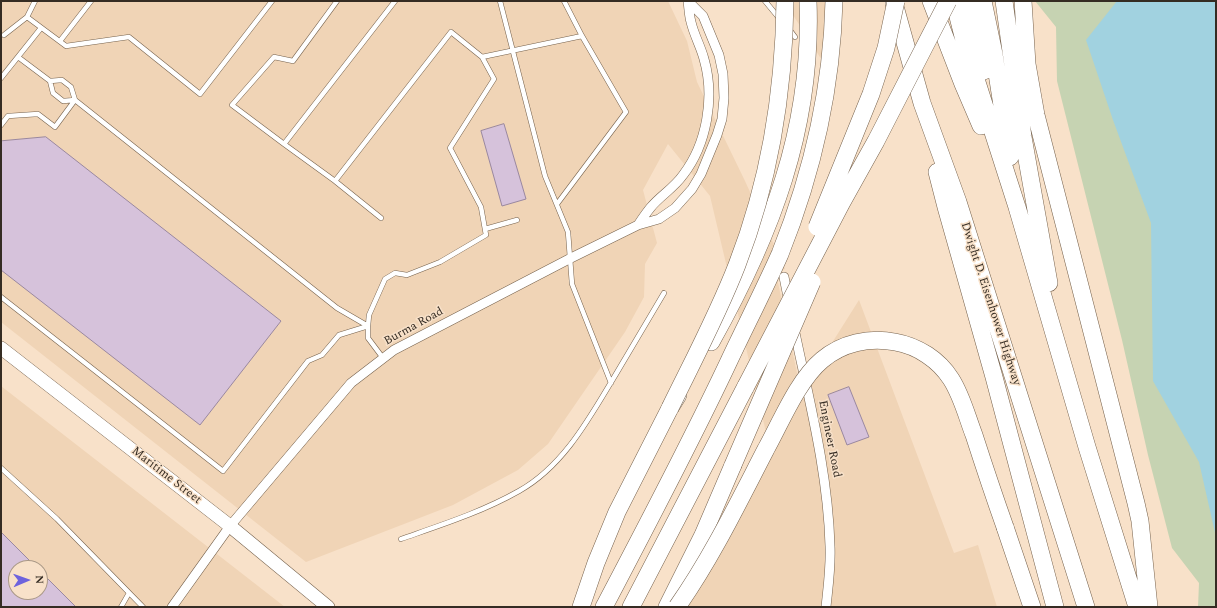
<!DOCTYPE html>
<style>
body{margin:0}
#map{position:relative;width:1217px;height:608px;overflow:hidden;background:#f8e1c9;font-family:Spectral,serif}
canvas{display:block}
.frame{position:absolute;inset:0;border:2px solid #352c23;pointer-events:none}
.north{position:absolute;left:8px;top:560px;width:40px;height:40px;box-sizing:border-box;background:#f8e1c9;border:1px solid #aa9987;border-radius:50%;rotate:88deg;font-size:11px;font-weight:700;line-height:16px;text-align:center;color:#352c23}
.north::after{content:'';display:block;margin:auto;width:14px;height:18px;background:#6e63dd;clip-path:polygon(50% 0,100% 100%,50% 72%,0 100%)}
</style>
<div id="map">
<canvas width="1217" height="608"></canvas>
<div class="frame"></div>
<div class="north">N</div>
</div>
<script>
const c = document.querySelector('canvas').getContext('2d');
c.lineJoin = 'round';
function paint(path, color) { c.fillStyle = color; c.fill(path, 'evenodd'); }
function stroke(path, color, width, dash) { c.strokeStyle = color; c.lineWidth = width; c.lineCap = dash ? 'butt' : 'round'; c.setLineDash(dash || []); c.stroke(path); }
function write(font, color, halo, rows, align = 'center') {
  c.font = font + ' Spectral,serif'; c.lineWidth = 3; c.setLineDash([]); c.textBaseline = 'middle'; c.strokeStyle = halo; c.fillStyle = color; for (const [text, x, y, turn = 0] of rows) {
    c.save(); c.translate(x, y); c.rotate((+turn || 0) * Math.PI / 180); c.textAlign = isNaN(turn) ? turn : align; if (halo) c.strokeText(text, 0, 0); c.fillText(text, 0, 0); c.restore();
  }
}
paint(new Path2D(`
 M1,1H668L687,41L697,82L745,181L785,269L776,273L801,392L859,300L954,553L978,545L997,607H669L769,445L710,196L668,144L643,190L657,243L645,264L644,297L625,332L548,444L518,470L453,505L306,562L1,322Z
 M776,1H830L825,65L793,15Z
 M1,386L285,607H1ZM16,568H40V592H16Z`), '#f0d4b6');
paint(new Path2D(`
 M1035,1H1216V607H1198L1199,583L1172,548L1148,455L1122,340L1057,81L1056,27Z`), '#c6d3b2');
paint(new Path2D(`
 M1117,1H1216V537L1199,462L1153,381L1151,223L1113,120L1086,40Z`), '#a1d2e0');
const building = new Path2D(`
 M504,124L526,199L502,206L481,131Z
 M46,137L281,321L200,425L1,270V142L2,141Z
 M849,387L869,437L847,445L828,395Z
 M1,532L37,568H16V592H40V571L76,607H1Z`);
paint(building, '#d6c2db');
stroke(building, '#9a88a0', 1);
const service = new Path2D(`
 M35,1L27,17L66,46L129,37L200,94L272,1
 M500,1L545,176L568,232L572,284L611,383
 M765,1L779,18
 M789,29L795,37
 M4,35L27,17
 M60,41L91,1
 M18,57L50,81
 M482,57L582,36
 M1,78L41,28
 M62,80L71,87L75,100L63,101L53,93L50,81Z
 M1,125L8,116L38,114L55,127L75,100L337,308L368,326V338L383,358
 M284,144L232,105L274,57L293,61L337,1
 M335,181L381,218
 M557,204L626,112L582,36L564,1
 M485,229L517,220
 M1,297L223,471L308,361L322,355L339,335L368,326L369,315L385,279L395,273L407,275L440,262L486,235L481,207L450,148L494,79L482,57L451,32L335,181L284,144L395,1
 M1,468L57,519L143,607
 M401,539C441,525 482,512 519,491C564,466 590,417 616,374C632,347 648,320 664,293
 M121,607L129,593`);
const minor = new Path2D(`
 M638,225C642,219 646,213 651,207C660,196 674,188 683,175C707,144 715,97 704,59C701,47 694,35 691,22C689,15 689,8 688,1
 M784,277L789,302
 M794,328C809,400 828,472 830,546C831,567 828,587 826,607
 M172,607L230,526L351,383L394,350L571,258L638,225L659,219L675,208L692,189L701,174L717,135L722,119L724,98L723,74L719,55L703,16L688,1`);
const secondary = new Path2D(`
 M1,348L230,526L328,607`);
const motorway = new Path2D(`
 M931,1L963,84L981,126
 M954,1L966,48L1017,207L1087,447L1137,607
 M968,1L984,71
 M983,1L994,54L1010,157
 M1004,1L1023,137L1049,283
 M1023,1L1027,64L1036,115L1136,503L1140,521L1149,607
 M894,3L922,103L958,202L1086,607
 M937,172L946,207L994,377L1055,607
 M711,342C771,235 813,127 808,1
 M1005,527L1032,607
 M581,607L596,563L617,512L670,408L678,395
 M604,607C647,525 690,444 729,361C746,325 764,290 780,254C812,174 832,87 834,1
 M631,607L746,386
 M667,607L703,535L733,465`);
stroke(service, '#76624d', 5.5);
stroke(minor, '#76624d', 10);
stroke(secondary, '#76624d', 14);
stroke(motorway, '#76624d', 18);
stroke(service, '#fff', 4.5);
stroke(minor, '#fff', 9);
stroke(secondary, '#fff', 13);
stroke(motorway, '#fff', 17);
const motorwayBridge = new Path2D(`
 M817,227L871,94L886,48L896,1
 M746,386L842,202L876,141L948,1
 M670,408C693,361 718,314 737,265C770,180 784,92 785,1
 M733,465L812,282
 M677,607C712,557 738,503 766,449C781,422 798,380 822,360C842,343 869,337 895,342C918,346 939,360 951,379C962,396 967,417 974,435C984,466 994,496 1005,527`);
stroke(motorwayBridge, '#76624d', 18, []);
stroke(motorwayBridge, '#fff', 17);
write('12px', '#352c23', '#f8e1c9', [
 ["Dwight D. Eisenhower Highway",990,304,72],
 ["Burma Road",414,327,-29],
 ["Engineer Road",829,439,79],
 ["Maritime Street",166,476,38]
]);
</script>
